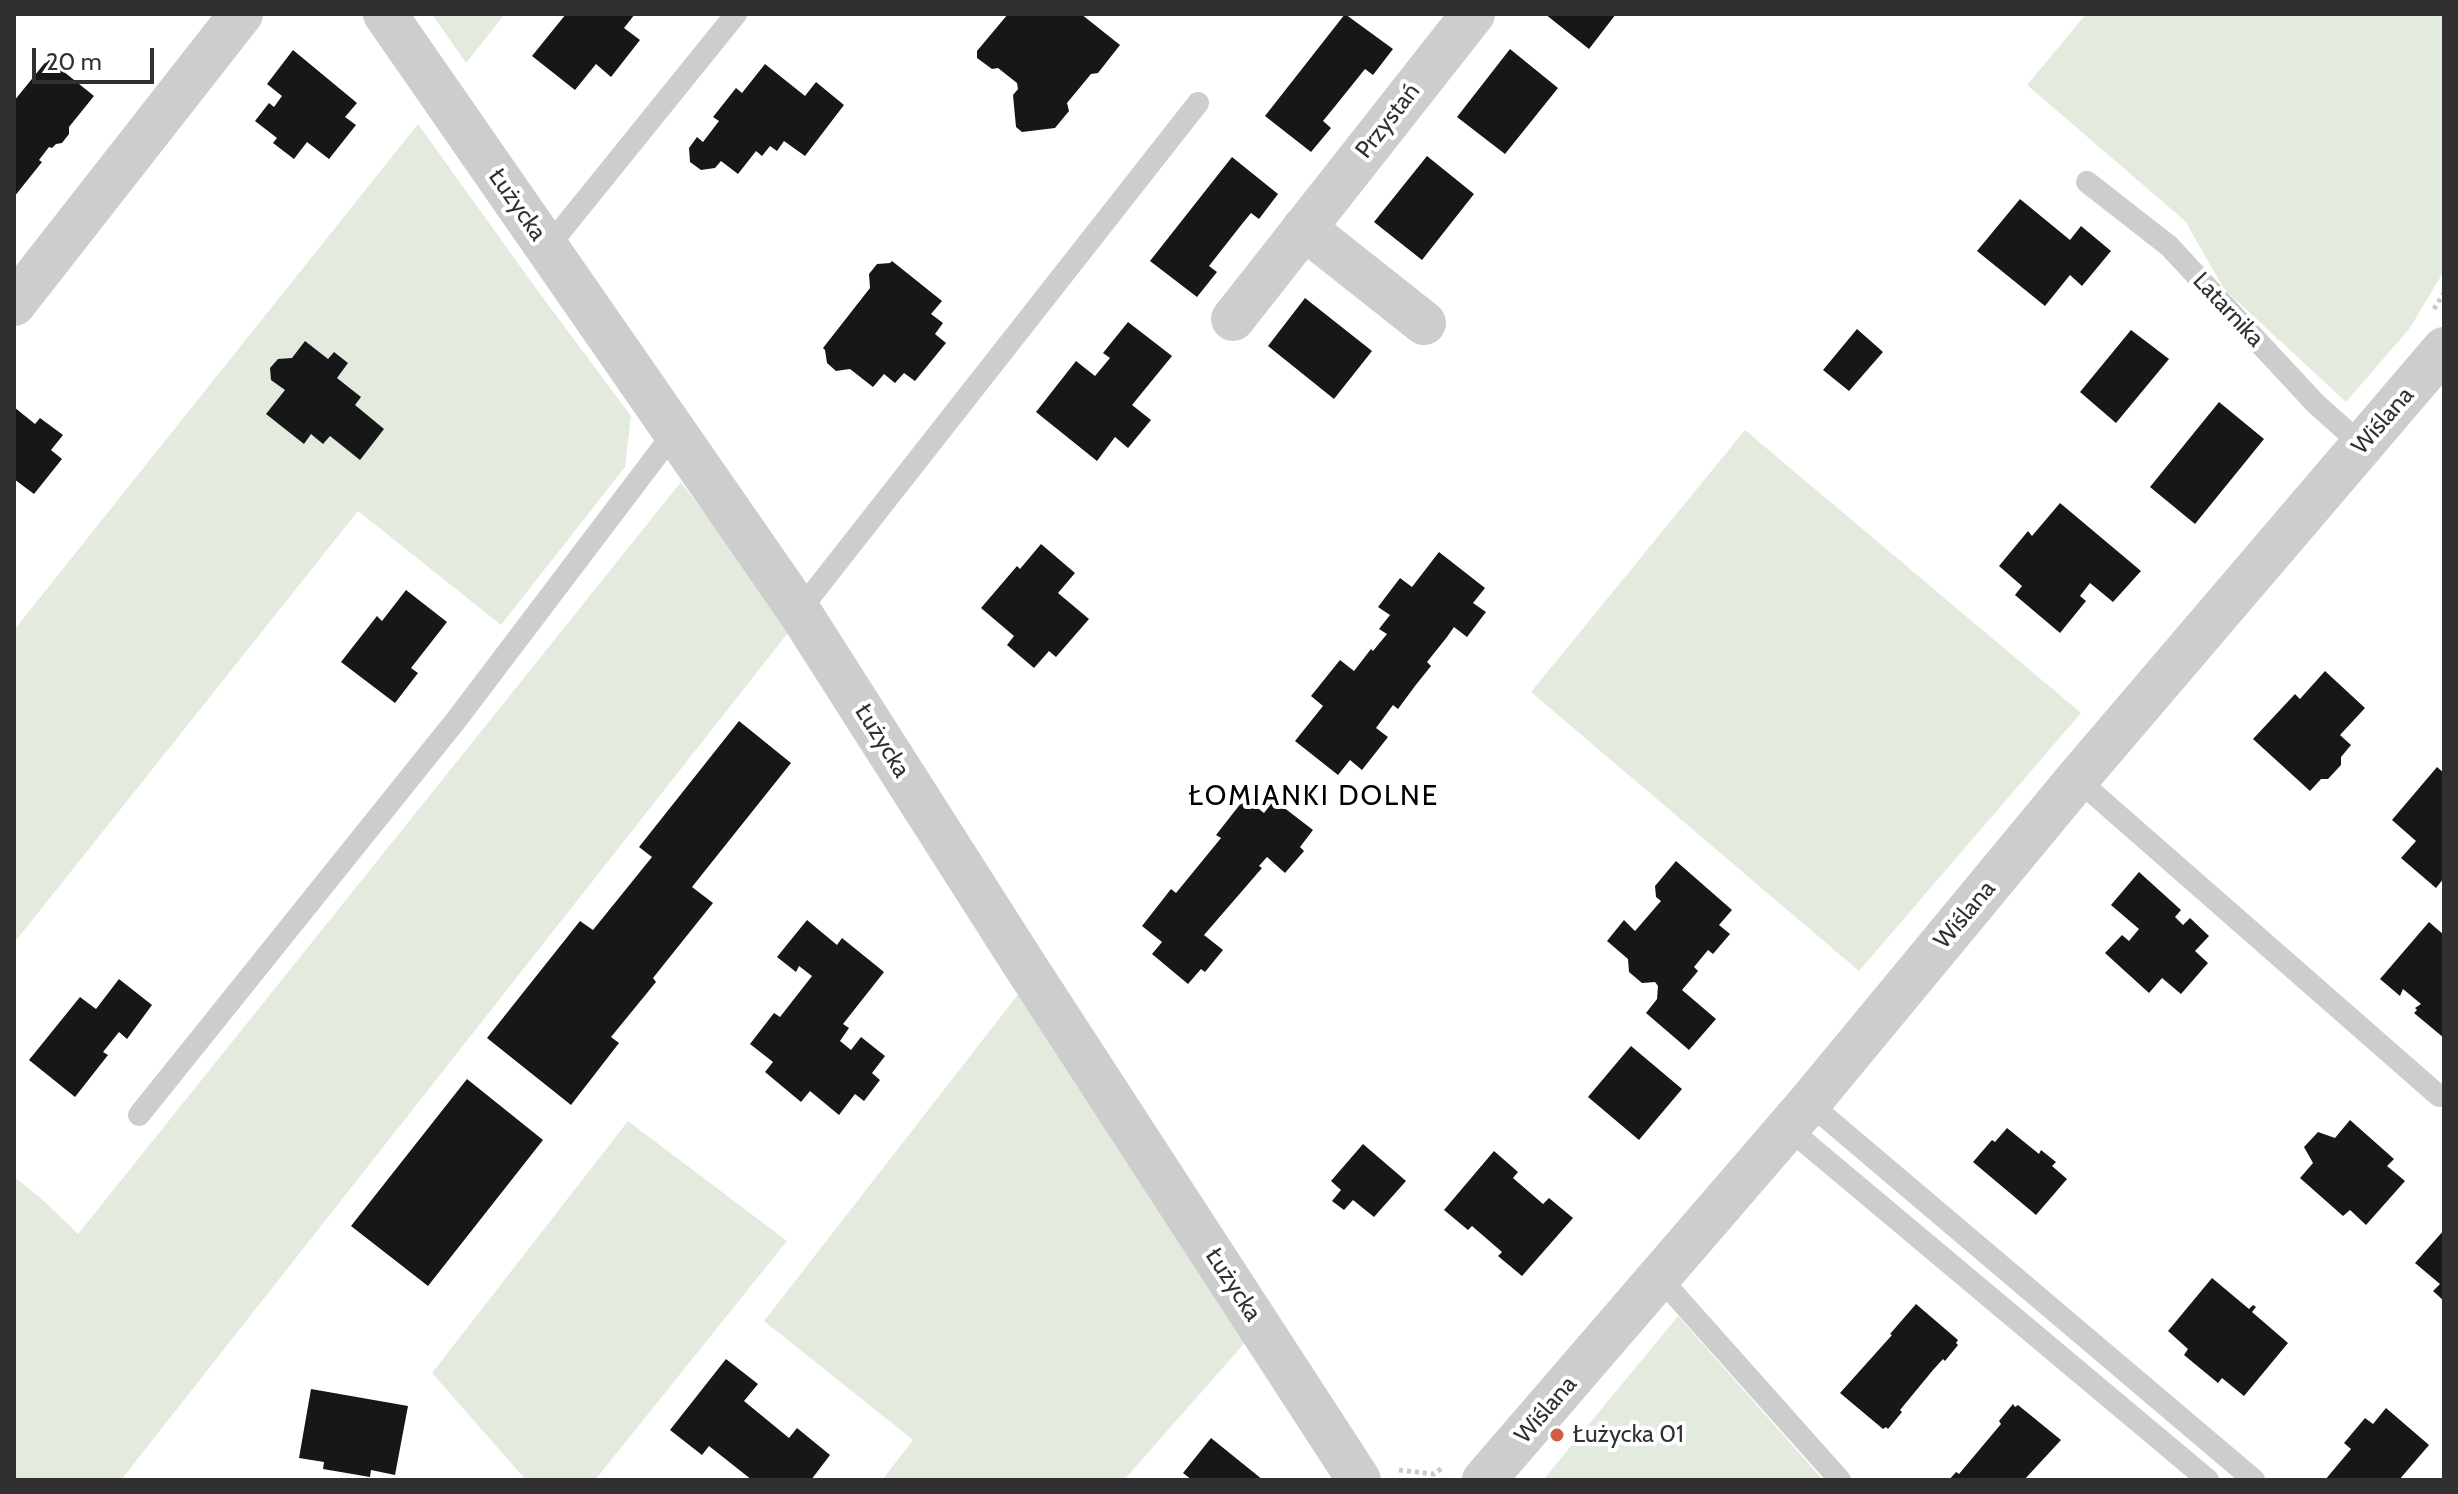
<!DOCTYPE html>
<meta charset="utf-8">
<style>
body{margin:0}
#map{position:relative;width:2458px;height:1494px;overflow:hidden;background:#fff;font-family:Cabin,sans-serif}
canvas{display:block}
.frame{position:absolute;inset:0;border:16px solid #303030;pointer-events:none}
.scale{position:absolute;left:32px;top:48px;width:122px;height:36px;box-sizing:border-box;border:4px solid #303030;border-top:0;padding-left:10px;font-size:24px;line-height:28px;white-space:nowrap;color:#303030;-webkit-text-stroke:6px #fff;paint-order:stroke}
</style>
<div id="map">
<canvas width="2458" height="1494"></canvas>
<div class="frame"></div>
<div class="scale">20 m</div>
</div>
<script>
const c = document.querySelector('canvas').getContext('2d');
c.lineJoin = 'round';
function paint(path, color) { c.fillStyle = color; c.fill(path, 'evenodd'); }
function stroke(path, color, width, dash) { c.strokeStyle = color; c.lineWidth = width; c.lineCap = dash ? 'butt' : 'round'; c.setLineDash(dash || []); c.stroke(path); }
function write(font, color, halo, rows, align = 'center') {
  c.font = font + ' Cabin,sans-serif'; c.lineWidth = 8; c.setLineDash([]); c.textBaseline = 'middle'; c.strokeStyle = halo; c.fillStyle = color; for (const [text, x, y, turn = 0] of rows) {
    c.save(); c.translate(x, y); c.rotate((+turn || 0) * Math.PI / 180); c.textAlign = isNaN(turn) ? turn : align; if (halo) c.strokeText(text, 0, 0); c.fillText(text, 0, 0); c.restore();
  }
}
paint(new Path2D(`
 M432,14H505L466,63Z
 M2086,14H2444V271L2410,328L2346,402L2224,289L2185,221L2027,85Z
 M418,124L535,287L631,416L625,467L501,625L358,511L14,943V630Z
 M1745,430L2081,713L1859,971L1531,692Z
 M681,482L791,629L121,1480H14V1177L42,1199L78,1234Z
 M1023,988L1249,1338L1124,1480H882L913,1440L764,1321Z
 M628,1121L787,1241L595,1480H526L432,1373Z
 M1678,1316L1823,1480H1543Z`), '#e3ebdf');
paint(new Path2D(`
 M566,14H635L624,28L640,40L611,77L596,64L575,90L532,56Z
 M1008,14H1081L1120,45L1098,73L1091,74L1067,103L1069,111L1055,128L1022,132L1016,127L1013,95L1018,89L1017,83L998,68L992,69L977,58V51Z
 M1345,14L1393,49L1373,75L1365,69L1332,110L1323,121L1331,128L1311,152L1265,116Z
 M1545,14H1616L1589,49Z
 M1510,49L1558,88L1505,154L1457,117Z
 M293,50L357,103L345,117L356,125L329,159L307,142L294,159L273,143L277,138L255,121L269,103L274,107L282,96L267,84Z
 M48,59L94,96L69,127V134L62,143L56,144L52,148L49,147L39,160L42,162L14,197V101Z
 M765,64L805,96L816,82L844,105L805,156L784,141L777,151L770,146L762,156L756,151L738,174L721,161L715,168L701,170L690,162L689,148L697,137L703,142L719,121L713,117L736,88L742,93Z
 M1427,156L1474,194L1422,260L1374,222Z
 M1232,157L1278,194L1259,219L1251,213L1242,224L1209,266L1217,272L1197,297L1150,261Z
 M2020,199L2070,240L2081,226L2111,251L2082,286L2070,275L2045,306L1977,251Z
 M892,261L942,301L931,314L943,323L935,334L946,343L915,381L904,373L895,383L884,374L873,387L850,369L836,371L827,363L825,350L823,348L870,288L869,274L877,264L890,263Z
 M1305,298L1372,351L1334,399L1268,346Z
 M1128,322L1172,356L1132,405L1151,420L1128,448L1115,437L1097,461L1036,412L1076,361L1095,376L1110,358L1103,353Z
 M1857,329L1883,352L1849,391L1823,370Z
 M2131,330L2169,359L2116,423L2080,392Z
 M305,341L328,359L334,352L348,363L337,378L361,397L355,405L384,429L360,460L330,436L323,444L311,434L304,444L266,414L285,390L271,380L270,368L278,359L292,358Z
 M2219,402L2264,439L2195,524L2150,487Z
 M14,407L35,424L40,418L63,435L51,450L62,459L34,494L14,479Z
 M2060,503L2141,571L2113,602L2090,583L2080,596L2086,601L2060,633L2015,595L2022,586L1999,566L2028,531L2032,536Z
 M1041,544L1075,573L1058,593L1089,619L1056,657L1049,651L1034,668L1007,645L1014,636L981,608L1017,566L1020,569Z
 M1439,552L1485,588L1473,603L1486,612L1467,637L1454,627L1447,637L1427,662L1431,666L1415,686L1398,709L1393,705L1376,728L1388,737L1362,770L1350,760L1338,775L1295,741L1323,706L1311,696L1340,660L1354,671L1371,649L1373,651L1387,634L1379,629L1390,615L1378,607L1400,578L1412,587Z
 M406,590L447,622L411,668L418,673L395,703L341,662L377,616L382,621Z
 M2325,671L2365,708L2340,735L2351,745L2341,757V765L2328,779H2321L2310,791L2253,739L2295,694L2300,699Z
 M739,721L791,763L692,887L713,903L653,978L656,982L611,1037L619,1043L571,1105L487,1038L580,921L593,930L652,857L639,847Z
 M2437,767L2444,773V878L2436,888L2401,858L2416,841L2392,820Z
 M1245,798L1264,813L1274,800L1313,830L1300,847L1304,851L1285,873L1267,857L1259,866L1262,868L1204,935L1223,950L1205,972L1201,969L1188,984L1152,954L1162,942L1142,926L1171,889L1176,893L1221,838L1216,835Z
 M1676,861L1732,910L1719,925L1730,934L1713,954L1708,950L1694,967L1698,971L1682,990L1716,1019L1689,1050L1646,1013L1657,999L1658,986L1655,982L1642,983L1629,972L1628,959L1607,941L1624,920L1635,931L1661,901L1656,897L1655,886Z
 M2139,872L2181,910L2175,917L2183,925L2190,918L2209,936L2195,951L2208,963L2181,994L2162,978L2149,993L2105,953L2122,935L2129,941L2139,929L2111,905Z
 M807,920L837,945L842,938L884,972L843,1024L849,1028L840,1041L851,1050L861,1037L885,1056L872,1073L880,1080L864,1101L855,1094L839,1115L810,1091L801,1102L765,1072L773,1062L750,1044L774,1013L780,1017L812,976L799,966L796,972L777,957Z
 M2429,922L2444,935V1038L2414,1013L2417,1010L2415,1008L2421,1004L2403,989L2400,996L2380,979Z
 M119,979L152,1005L127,1039L119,1032L103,1052L108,1055L75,1097L29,1060L80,997L96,1009Z
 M1631,1046L1682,1089L1639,1140L1588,1097Z
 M467,1079L543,1140L428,1286L351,1226Z
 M2350,1120L2394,1159L2387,1166L2405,1181L2366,1225L2350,1210L2343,1216L2300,1178L2313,1163L2304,1147L2318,1132L2335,1138Z
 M2007,1128L2039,1154L2041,1150L2056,1162L2052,1166L2067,1179L2036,1215L1973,1162L1992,1140L1995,1142Z
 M1363,1144L1406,1181L1374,1217L1353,1200L1344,1210L1332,1201L1341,1190L1331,1181Z
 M1494,1151L1518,1172L1513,1178L1543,1204L1549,1198L1573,1218L1522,1276L1498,1256L1502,1252L1472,1226L1468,1230L1444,1210Z
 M2444,1230V1301L2433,1291L2440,1284L2415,1263Z
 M2212,1278L2249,1309L2253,1305L2256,1307L2252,1312L2288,1343L2244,1396L2222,1378L2218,1383L2184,1355L2188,1349L2168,1331Z
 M1916,1304L1958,1340L1956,1343L1958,1345L1945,1361L1943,1359L1933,1370L1900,1410L1902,1412L1888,1429L1886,1427L1883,1429L1840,1393L1892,1335L1890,1334Z
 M726,1359L758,1384L744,1401L789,1438L797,1428L830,1455L811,1480H752L709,1446L702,1455L670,1430Z
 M311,1389L408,1406L395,1475L371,1470L370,1477L323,1469L324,1462L299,1458Z
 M2013,1404L2015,1407L2018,1405L2061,1440L2024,1480H1949L1956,1472L1959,1474L2001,1424L1999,1421Z
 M2386,1408L2429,1445L2399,1480H2325L2351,1449L2344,1443L2365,1418L2373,1424Z
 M1211,1438L1263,1480H1192L1183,1473Z`), '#171717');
stroke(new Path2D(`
 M2434,309L2444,293
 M1399,1470L1434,1474L1442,1468`), '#cacaca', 5, [4, 4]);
stroke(new Path2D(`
 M2087,182L2169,246L2316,404L2362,445
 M547,248L736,14
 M799,611L1198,103
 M2077,779L2439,1096
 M1809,1103L2254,1480
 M139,1115L457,719L676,430
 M1788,1128L2208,1480
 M1660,1278L1840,1480`), '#cdcdcd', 22);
stroke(new Path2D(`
 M385,14L799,611L1022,961L1359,1480
 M1304,228L1424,323
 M14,304L241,14
 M1233,319L1473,14
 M1484,1480L1809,1103L2077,779L2444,349`), '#cdcdcd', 44);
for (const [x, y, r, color] of [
 [1557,1435,8,"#d05d48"]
]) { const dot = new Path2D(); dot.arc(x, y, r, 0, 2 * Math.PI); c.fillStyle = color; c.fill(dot); stroke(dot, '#fff', 3); }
write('24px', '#303030', '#fff', [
 ["Przystań",1388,121,-52],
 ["Łużycka",517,205,55],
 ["Latarnika",2228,310,47],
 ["Wiślana",2383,421,-49],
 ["Łużycka",882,741,58],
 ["Wiślana",1965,915,-50],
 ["Łużycka",1233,1285,57],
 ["Wiślana",1546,1410,-49]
]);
write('24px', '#303030', '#fff', [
 ["Łużycka 01",1573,1435]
], 'left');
c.letterSpacing = '2px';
write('28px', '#000', '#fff', [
 ["ŁOMIANKI DOLNE",1314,797]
]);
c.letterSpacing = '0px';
</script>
